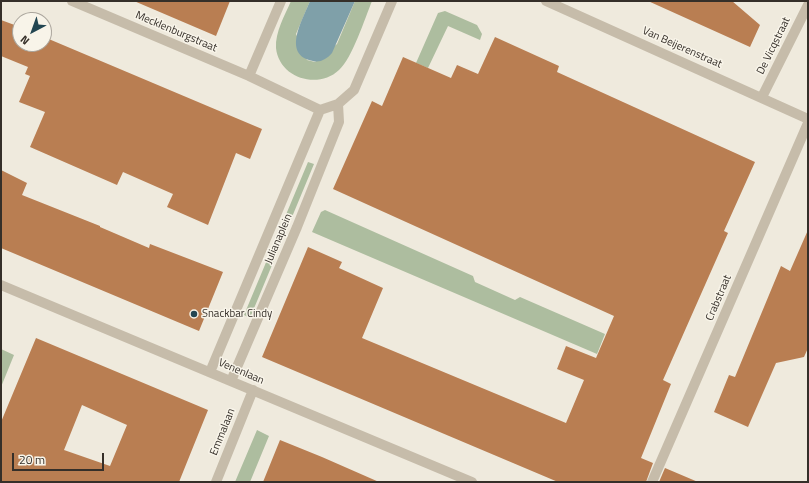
<!DOCTYPE html>
<style>
body{margin:0}
#map{position:relative;width:809px;height:483px;overflow:hidden;background:#efeadd;font-family:"Titillium Web",sans-serif}
canvas{display:block}
.frame{position:absolute;inset:0;border:2px solid #352f29;pointer-events:none}
.north{position:absolute;left:12px;top:12px;width:40px;height:40px;box-sizing:border-box;background:#f8f4e9;border:1px solid #aaa59c;border-radius:50%;rotate:221deg;font-size:11px;font-weight:700;line-height:16px;text-align:center;color:#352f29}
.north::after{content:'';display:block;margin:auto;width:14px;height:18px;background:#234652;clip-path:polygon(50% 0,100% 100%,50% 72%,0 100%)}
.scale{position:absolute;left:12px;top:453px;width:92px;height:18px;box-sizing:border-box;border:2px solid #352f29;border-top:0;padding-left:5px;font-size:12px;line-height:14px;white-space:nowrap;color:#352f29;-webkit-text-stroke:3px #f8f4e9;paint-order:stroke}
</style>
<div id="map">
<canvas width="809" height="483"></canvas>
<div class="frame"></div>
<div class="north">N</div>
<div class="scale">20 m</div>
</div>
<script>
const c = document.querySelector('canvas').getContext('2d');
c.lineJoin = 'round';
function paint(path, color) { c.fillStyle = color; c.fill(path, 'evenodd'); }
function stroke(path, color, width, dash) { c.strokeStyle = color; c.lineWidth = width; c.lineCap = dash ? 'butt' : 'round'; c.setLineDash(dash || []); c.stroke(path); }
function write(font, color, halo, rows, align = 'center') {
  c.font = font + ' "Titillium Web",sans-serif'; c.lineWidth = 3; c.setLineDash([]); c.textBaseline = 'middle'; c.strokeStyle = halo; c.fillStyle = color; for (const [text, x, y, turn = 0] of rows) {
    c.save(); c.translate(x, y); c.rotate((+turn || 0) * Math.PI / 180); c.textAlign = isNaN(turn) ? turn : align; if (halo) c.strokeText(text, 0, 0); c.fillText(text, 0, 0); c.restore();
  }
}
paint(new Path2D(`
 M291,1H310L296,34L307,60L315,62L337,44L355,1H372C365,18 352,59 339,70C318,90 279,78 276,48C275,32 285,15 291,1Z
 M445,11L477,25L482,34L480,40L448,26L428,68L416,63L438,13Z
 M308,162L314,164L250,318L244,315Z
 M325,210L473,276L475,282L515,300L520,297L605,334L597,354L312,232L321,212Z
 M1,349L14,355L1,387Z
 M257,430L269,436L250,482H235Z`), '#adbd9f');
paint(new Path2D(`
 M310,1H355L332,53C327,59 320,63 313,61C281,55 303,19 310,1Z`), '#7fa0a9');
paint(new Path2D(`
 M134,1H230L216,36Z
 M648,1H732L760,25L750,47Z
 M1,20L20,27V44H44V37L262,129L250,159L236,153L208,225L167,207L173,194L123,172L117,185L30,147L45,112L19,102L30,76L25,74L28,67L1,56Z
 M495,37L559,66L557,72L755,162L724,231L728,233L663,380L671,384L641,458L653,463L646,482H558L262,357L308,247L342,262L339,268L383,288L362,338L566,423L584,380L557,369L566,346L596,358L614,316L333,189L372,101L382,106L403,57L451,78L457,65L478,74Z
 M1,170L27,183L22,195L100,226V227L149,248L150,244L223,272L199,331L1,248Z
 M808,230V348L804,357L776,363L748,427L714,412L729,375L735,377L781,266L790,271Z
 M36,338L208,410L179,482H1V422ZM82,405L127,425L110,466L64,450Z
 M280,440L322,457L379,482H263Z
 M665,468L698,482H659Z`), '#b97e52');
stroke(new Path2D(`
 M72,1L249,76L320,110L338,104L354,90L392,1
 M546,1L808,119
 M249,76L281,1
 M762,97L808,5
 M1,285L472,482
 M210,372L320,110
 M231,381L297,227L339,122L338,104
 M216,482L253,390
 M652,482L808,123`), '#c6bcaa', 10);
for (const [x, y, r, color] of [
 [194,314,4,"#234652"]
]) { const dot = new Path2D(); dot.arc(x, y, r, 0, 2 * Math.PI); c.fillStyle = color; c.fill(dot); stroke(dot, '#f8f4e9', 1.5); }
write('11px', '#352f29', '#f8f4e9', [
 ["Mecklenburgstraat",176,32,23],
 ["De Vicqstraat",774,46,-64],
 ["Van Beijerenstraat",682,48,24],
 ["Julianaplein",279,239,-67],
 ["Crabstraat",719,298,-67],
 ["Venenlaan",241,372,23],
 ["Emmalaan",223,432,-68]
]);
write('11px', '#352f29', '#f8f4e9', [
 ["Snackbar Cindy",202,314]
], 'left');
</script>
